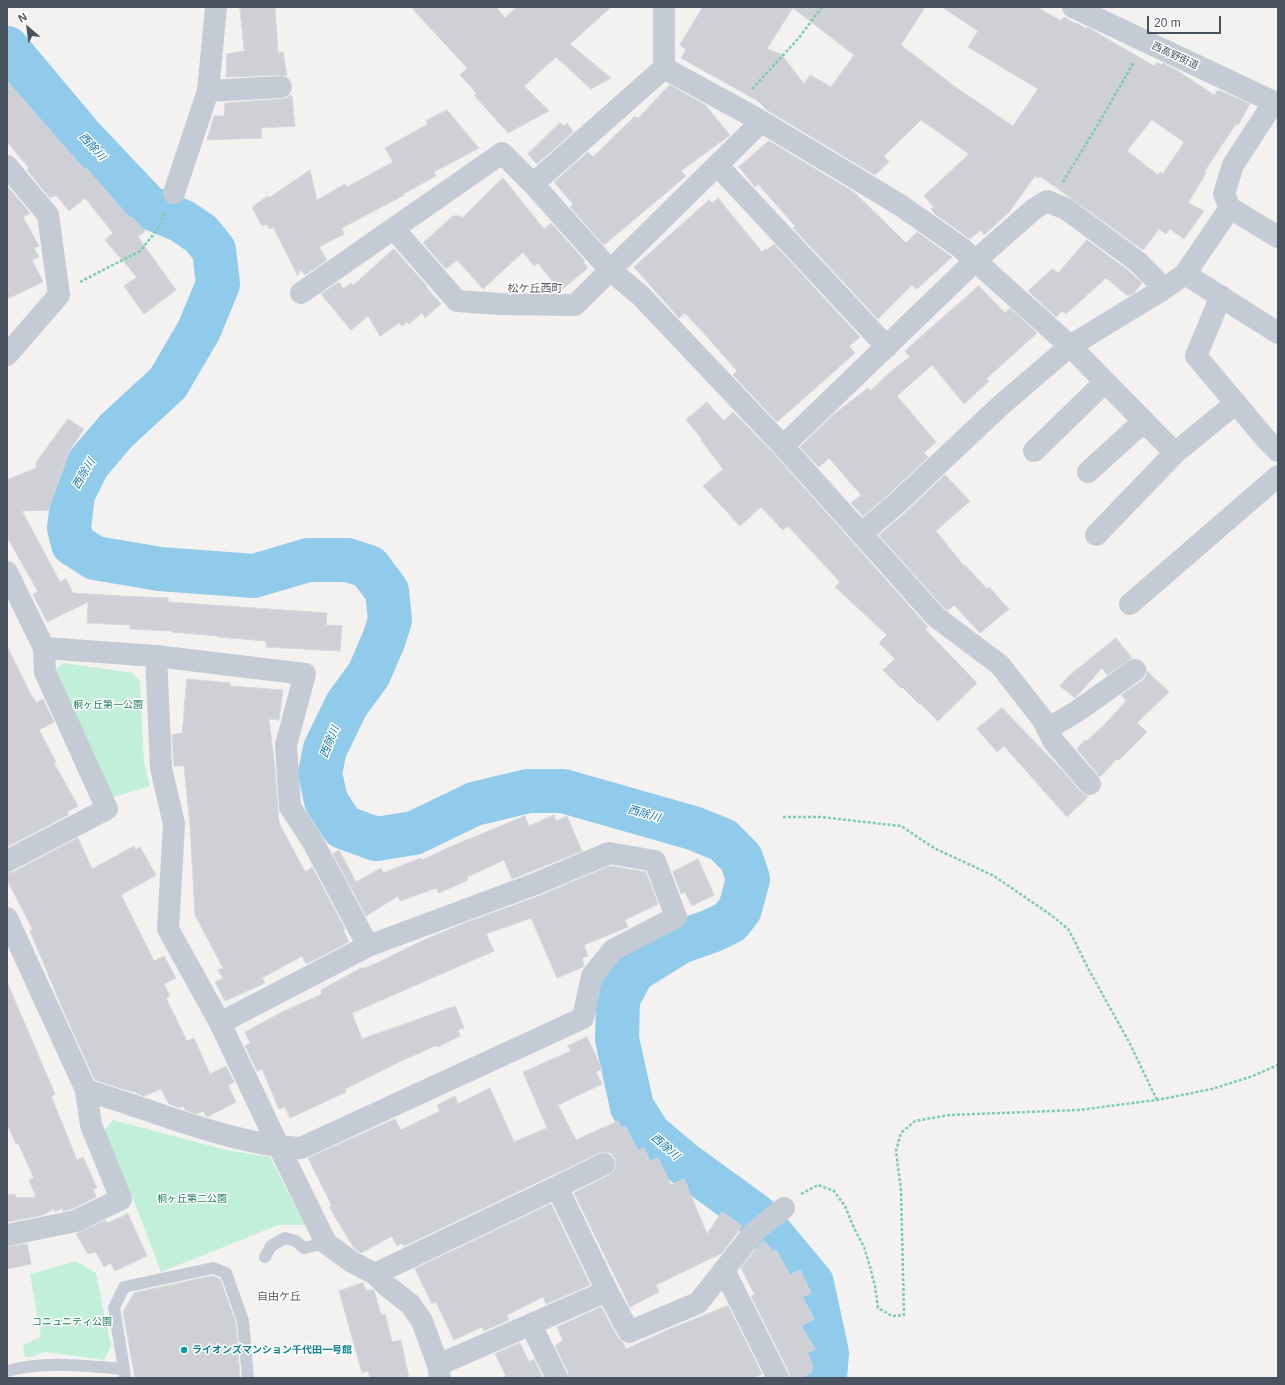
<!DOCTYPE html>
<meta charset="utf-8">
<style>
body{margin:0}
#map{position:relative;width:1285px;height:1385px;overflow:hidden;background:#f3f2f1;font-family:Helvetica,sans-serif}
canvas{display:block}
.frame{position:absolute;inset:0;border:8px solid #49525f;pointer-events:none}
.north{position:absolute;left:8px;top:8px;width:40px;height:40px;-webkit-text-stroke:3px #fff;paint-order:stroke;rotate:332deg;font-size:11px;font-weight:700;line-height:16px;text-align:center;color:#49525f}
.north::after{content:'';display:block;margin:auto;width:14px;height:18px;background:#49525f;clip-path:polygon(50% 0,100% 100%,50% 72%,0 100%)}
.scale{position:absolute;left:1147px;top:16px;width:74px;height:18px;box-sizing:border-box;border:2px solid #49525f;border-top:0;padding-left:5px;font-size:12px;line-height:14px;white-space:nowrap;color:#49525f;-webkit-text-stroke:3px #fff;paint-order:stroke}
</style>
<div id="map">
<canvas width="1285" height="1385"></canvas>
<div class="frame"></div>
<div class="north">N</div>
<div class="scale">20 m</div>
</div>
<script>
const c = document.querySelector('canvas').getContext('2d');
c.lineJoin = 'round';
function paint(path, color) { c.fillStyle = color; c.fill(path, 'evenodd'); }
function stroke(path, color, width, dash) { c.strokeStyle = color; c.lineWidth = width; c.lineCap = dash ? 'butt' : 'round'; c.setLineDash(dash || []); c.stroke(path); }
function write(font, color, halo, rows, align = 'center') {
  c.font = font + ' Helvetica,"Noto Sans JP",sans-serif'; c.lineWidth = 3; c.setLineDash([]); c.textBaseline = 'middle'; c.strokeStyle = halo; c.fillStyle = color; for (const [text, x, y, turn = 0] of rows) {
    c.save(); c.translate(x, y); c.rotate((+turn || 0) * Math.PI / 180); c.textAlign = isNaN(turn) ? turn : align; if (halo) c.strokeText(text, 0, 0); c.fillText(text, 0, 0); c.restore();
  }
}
paint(new Path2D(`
 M64,663L133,673L140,682L144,763L150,786L111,798L56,669Z
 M113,1120L226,1150L270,1157L305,1225H278L161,1272L136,1206L103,1132Z
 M76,1261L96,1273L111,1346L104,1360L45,1352L31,1357H25L23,1345L41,1337L30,1274Z`), '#c2efda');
stroke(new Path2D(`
 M7,48L80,135L148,207L182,221L201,234L214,250L218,284L199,330L168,383L116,431L88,464L73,494L69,528L73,544L95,558L160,569L254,576L308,560H348L369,567L387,591L390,620L384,639L369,674L347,704L325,749L320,773L326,801L343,827L376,839L414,833L474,804L528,791H563L693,828L723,840L741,858L748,879L740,909L730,922L711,931L680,942L633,971L618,999L617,1039L632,1107L649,1134L682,1162L755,1215L812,1283L827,1353L825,1378`), '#90cbeb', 44);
const building = new Path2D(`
 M240,7H275L278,53L283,52L287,76L280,75L226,77L227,54L244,51Z
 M411,7H496L505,18L517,7H611L570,44L611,78L591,89L556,57L524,86L549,111L508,133L474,95L477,94L460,75L467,68Z
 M703,7H925L901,45L954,86L1013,126L1038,89L968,47L978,31L942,7H1037L1061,21L1064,17L1076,24L1077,23L1086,29L1087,27L1094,31L1154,66L1157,62L1161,65L1163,63L1178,71L1214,95L1218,90L1250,104L1238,125L1236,124L1204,172L1206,173L1188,203L1204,211L1184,239L1170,229L1166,234L1159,229L1143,250L1040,176L1038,178L1035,176L1009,212L984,235L981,230L970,239L935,214L931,209L934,207L924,196L969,154L921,120L884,156L889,162L875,175L767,110L758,101L681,58L686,50L680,45ZM793,8L854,55L831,87L810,75L804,84L781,54L767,49ZM1152,120L1184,142L1163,174L1160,172L1158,175L1127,151Z
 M7,81L85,170L86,168L130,218L132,217L145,231L138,237L176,290L144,314L124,286L137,277L105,240L113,233L85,198L69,211L56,195L50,198L27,170L29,168L7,142Z
 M670,85L705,105L730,135L681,171L686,176L604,245L570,207L573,204L554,182L588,152L593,157L635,116L638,118Z
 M290,95L292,96L295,126L261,128L262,138L207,140L214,116H224L225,103L282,99L287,98Z
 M447,110L479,148L434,172L436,176L403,194L404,195L342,228L344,234L319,247L327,260L305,275L300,269L298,276L273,227L270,229L266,224L262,226L252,207L268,196L269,198L310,170L317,200L345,184L347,187L393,162L385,148L428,124L426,121Z
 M560,123L564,126L567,123L573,132L537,164L528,154Z
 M769,141L855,193L906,243L917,232L952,257L917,289L912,285L878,319L793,228L795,226L758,184L755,187L739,167Z
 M503,178L544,229L551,223L585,261L583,262L588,268L560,291L538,263L534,266L523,252L483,289L457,260L446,269L423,243L453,216H461L462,218Z
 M7,186L30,213L23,217L39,246L34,248L39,257L32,260L43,282L7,299Z
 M718,198L762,252L765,249L767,250L774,244L860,337L849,346L855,353L777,422L733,375L737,371L709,339L685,313L679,318L634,267L709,200L712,203Z
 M1087,240L1130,272L1142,283L1134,293L1128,296L1106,278L1066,314L1062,311L1056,317L1028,291L1052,269L1058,273Z
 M394,249L427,286L426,287L441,304L425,318L422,313L409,324L407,322L402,326L399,323L380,336L368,316L351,330L321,294L339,282L343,289L351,283L353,285Z
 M979,286L1005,313L1010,308L1037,333L986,379L989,381L964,404L932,365L897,396L936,442L924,453L928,457L887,496L863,516L851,503L861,495L829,458L819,467L800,447L833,415L868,388L870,391L895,368L910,357L905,351Z
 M707,402L724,421L733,412L774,454L928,627L925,629L977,683L938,721L921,704L920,705L902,687L901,688L883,670L895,659L879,643L887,635L835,587L840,582L788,526L783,530L761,507L740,526L703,486L723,469L701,440L702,439L686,420Z
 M68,419L84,429L70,450L48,510L22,511L60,582L66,579L73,593L120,596L168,598V602L327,613L326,625L342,626L340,651L266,647V641L218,637V636L172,632V631L130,629V625L87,623L88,602L47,622L33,594L38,592L7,537V480L36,468V463Z
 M945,475L970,501L936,531L964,566L965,565L987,589L989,587L1009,609L980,633L954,605L948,610L944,608L879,535L904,514Z
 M1116,638L1132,658L1107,675L1102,668L1075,698L1060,686L1069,676Z
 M7,646L33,699L34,698L36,703L43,699L54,722L39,730L56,762L54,763L78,806L67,812L68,815L7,847Z
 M1147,671L1169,692L1137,723L1147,732L1119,760L1117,759L1100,777L1077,749L1085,740L1087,741L1106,723L1126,701L1121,695L1143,680L1146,676Z
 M187,679L230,683V686L283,690L279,720L269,719L275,769L279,823L303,868L306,872L312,867L345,929L343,930L349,942L306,964L302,956L262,978L265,983L225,1001L215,982L223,978L218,970L223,968L195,915L190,825L184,766H174L172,735L182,733Z
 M1002,708L1060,768L1081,792L1086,796H1089L1067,817L1004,746L997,752L977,729Z
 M554,815L556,821L567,816L582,851L512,879L504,860L467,877L468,880L439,893L437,888L400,901L398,896L366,916L333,854L339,850L356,882L381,868L383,873L421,858L422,860L452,846L525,816L529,826Z
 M78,838L92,869L134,846L136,850L140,847L156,875L121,895L154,961L164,956L176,978L164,984L170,996L166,998L187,1041L194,1038L210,1074L226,1066L234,1082L228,1085L236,1102L207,1117L203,1111L197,1114L185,1110L183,1106L180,1108L169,1104L161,1089L144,1096L136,1093L135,1091L133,1092L95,1080L63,1010L30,931L33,930L7,880V873L13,872Z
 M698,859L714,895L692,906L685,892L681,894L673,872Z
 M610,866L646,872L658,904L625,920L628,927L584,945L588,956L582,958L584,965L583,967L557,978L531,918L486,934L494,951L352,1013L362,1039L455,1006L464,1028L458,1030L460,1036L438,1047L437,1045L395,1064L345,1089L346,1092L290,1118L285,1107L279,1109L262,1069L257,1071L245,1046L250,1043L245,1032L282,1012L322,994L321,990L363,967V969L373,964V965L426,939L460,925L539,896Z
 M7,982L55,1094L51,1096L77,1160L83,1157L97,1188L93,1189L96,1197L72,1209L63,1211L62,1208L55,1212L54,1209L43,1215L7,1222V1195L15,1194L16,1198L36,1197L29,1180L34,1178L18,1143L16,1144L7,1123Z
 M587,1037L602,1069L596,1072L602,1084L558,1105L576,1140L618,1121L621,1128L625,1126L638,1151L644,1148L650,1161L658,1158L671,1185L684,1179L707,1234L722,1212L742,1226L722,1253L656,1285L659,1292L630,1307L574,1193L609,1175L614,1171L616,1164L615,1158L611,1153L604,1152L599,1153L404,1246L402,1243L397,1246L392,1236L361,1253L354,1248L329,1207L332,1206L308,1158L395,1119L401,1130L440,1111L437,1105L455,1096L458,1104L490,1088L514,1142L547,1128L523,1072L571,1051L568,1046Z
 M551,1204L590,1285L546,1304L543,1297L507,1315L509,1320L484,1331L482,1327L454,1340L436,1302L432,1304L415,1269Z
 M128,1214L147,1256L115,1271L110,1263L104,1267L96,1252L88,1254L76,1234L106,1220L107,1223Z
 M763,1241L769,1246L772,1252L776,1250L790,1275L800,1270L811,1293L802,1297L814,1319L801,1326L815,1349L807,1353L813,1366L811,1373L802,1378H790L789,1372L751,1296L755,1295L741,1268Z
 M27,1244L31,1264L7,1269V1247Z
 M212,1276L220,1279L236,1323L240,1378H135L123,1312L134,1293Z
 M363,1283L366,1290H374L381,1315L385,1314L392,1342L401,1340L409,1378H370L368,1371L362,1373L339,1291Z
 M728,1306L762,1374L753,1378H569L568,1372L555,1346L563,1341L557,1327L601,1307L618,1338L623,1343L626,1349L670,1329Z
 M520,1343L529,1362L534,1359L543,1378H503L506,1376L495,1354Z`);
paint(building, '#ced0d5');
stroke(building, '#d5d7dc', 1);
stroke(new Path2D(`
 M752,89L798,39L822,7
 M1063,182L1097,126L1134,62
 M80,282L140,251L157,230L165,213
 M783,817H821L901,826L934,848L994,876L1051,915L1068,929L1074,940L1089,970L1129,1042L1157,1100
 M801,1194L818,1185L834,1191L845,1206L854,1228L864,1247L870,1267L875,1286L878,1308L892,1316L904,1315L901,1190L896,1151L901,1133L915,1121L949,1115L1078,1110L1157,1100L1212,1089L1253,1076L1278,1065`), '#7acdaf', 2.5, [3, 2]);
stroke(new Path2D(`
 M265,1257L271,1246L285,1238L296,1241L304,1248L326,1243
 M124,1369L114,1308L124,1287L213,1268L226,1273L243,1321L248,1378
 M7,1371C45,1360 85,1366 124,1369L125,1378`), '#c5cbd5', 12);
stroke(new Path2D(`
 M1073,7L1278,104
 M664,68L752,116L827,161L900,205L960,247L1070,346L1175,453
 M208,91L281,87
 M1274,102L1233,165L1224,194L1230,208L1278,237
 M717,165L887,347
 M7,166L48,215L59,295L7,355
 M533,184L664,68V7
 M174,193L208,91L216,7
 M394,229L457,301L500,304L575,305L761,122
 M1185,274L1278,333
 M301,293L502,153L533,184L610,270L640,295L783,446L936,617L1000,665L1043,720L1054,742L1090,784
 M1221,296L1196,356L1265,438L1278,451
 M783,446L975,261L1034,209L1047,201L1066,209L1138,262L1155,279L1161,291
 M1034,451L1105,382
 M1088,472L1144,421
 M862,533L895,505L1000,406L1070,346L1162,290L1185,274L1230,208
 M1096,535L1175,453L1236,403
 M1130,604L1278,476
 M1047,729L1076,712L1135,670
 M7,861L107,809L45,672L44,648
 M7,918L86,1090L91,1125L121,1199L76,1221L7,1235
 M220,1023L368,946
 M86,1090C114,1099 142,1108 170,1118C213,1132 257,1146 301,1148L583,1018L592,976L613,950L676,917L655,861L609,853L535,884L368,946L313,842L290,807L286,745L305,674L156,656
 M279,1147L326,1243L352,1262L375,1274L387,1286L410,1304L422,1321L438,1365L440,1378
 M557,1187L604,1164
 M724,1270L778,1378
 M375,1274L557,1187L607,1291L438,1365
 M607,1291L629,1332L698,1303L754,1232L784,1208
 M531,1325L557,1378`), '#c5cbd5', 22);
stroke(new Path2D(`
 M7,572L44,648L156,656L161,768L174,824L168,929L220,1023L279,1147`), '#c5cbd5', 22);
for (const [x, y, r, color] of [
 [184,1350,4,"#0f9aa8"]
]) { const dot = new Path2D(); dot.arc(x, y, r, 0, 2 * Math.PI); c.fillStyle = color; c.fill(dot); stroke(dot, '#fff', 1.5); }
write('10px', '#49525f', '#fff', [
 ["西高野街道",1175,56,25]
]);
write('10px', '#1a805b', '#fff', [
 ["桐ヶ丘第一公園",108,705],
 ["桐ヶ丘第二公園",192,1199],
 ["コニュニティ公園",72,1322]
]);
write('bold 10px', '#0d838f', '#fff', [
 ["ライオンズマンション千代田一号館",192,1350]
], 'left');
write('italic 11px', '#0f75ab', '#fff', [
 ["西除川",92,147,47],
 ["西除川",84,474,-59],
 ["西除川",330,742,-68],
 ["西除川",644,814,16],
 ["西除川",665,1147,41]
]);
write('11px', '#5e6066', '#fff', [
 ["松ケ丘西町",535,289],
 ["自由ケ丘",279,1297]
]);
</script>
